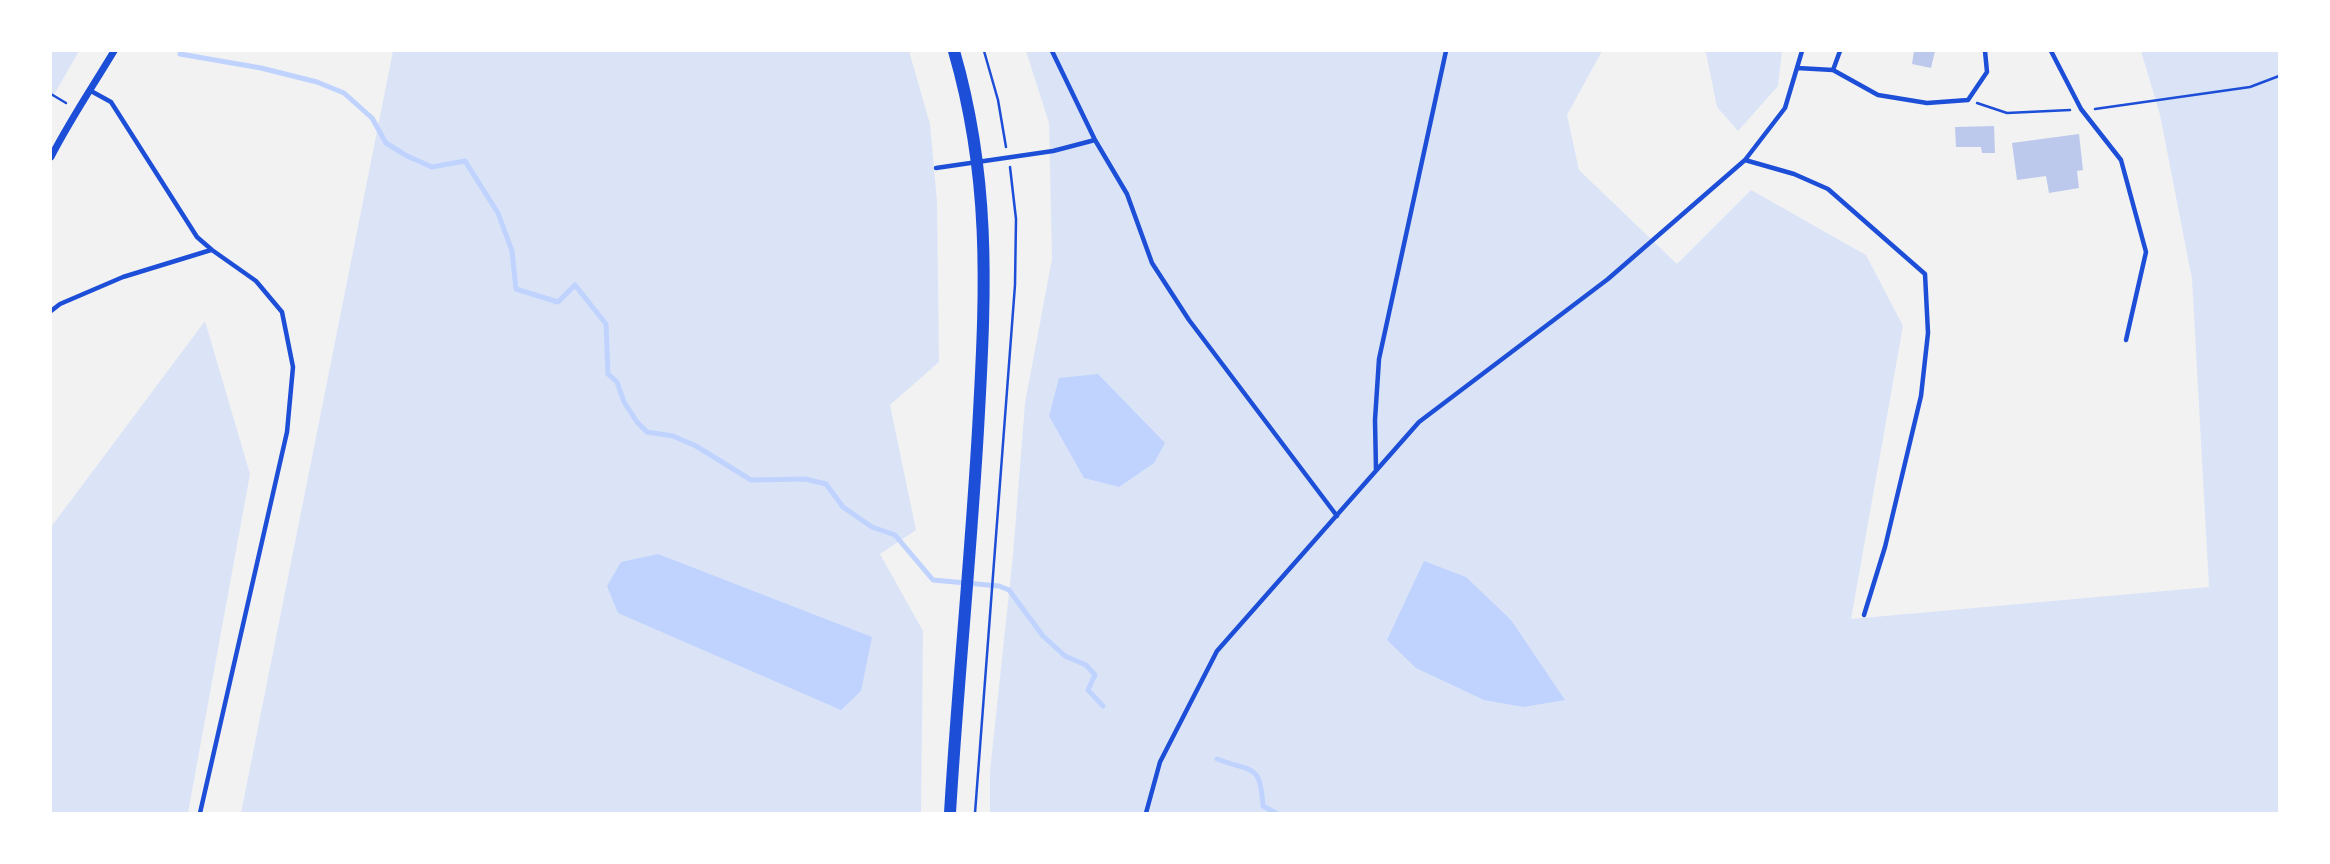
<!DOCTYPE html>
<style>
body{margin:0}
#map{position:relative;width:2330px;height:864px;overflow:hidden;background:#f2f2f2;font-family:"PT Sans",sans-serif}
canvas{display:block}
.frame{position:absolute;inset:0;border:52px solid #fff;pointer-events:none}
</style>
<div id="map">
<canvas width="2330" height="864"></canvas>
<div class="frame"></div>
</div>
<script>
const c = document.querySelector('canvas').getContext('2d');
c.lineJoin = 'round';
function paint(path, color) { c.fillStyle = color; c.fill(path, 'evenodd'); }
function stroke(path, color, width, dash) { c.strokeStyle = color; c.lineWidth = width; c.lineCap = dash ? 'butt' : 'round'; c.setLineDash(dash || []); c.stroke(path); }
paint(new Path2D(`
 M51,51H79L51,100Z
 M393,51H909L930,124L937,201L939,362L890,405L916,530L880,554L923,631L921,813H241Z
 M1026,51H1602L1567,115L1579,170L1677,264L1751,190L1866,255L1903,326L1851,619L2209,587L2192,279L2160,115L2141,51H2279V813H990V771L1013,555L1025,403L1052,259L1049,123Z
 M1702,51H1782L1778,86L1738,131L1717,107L1706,53Z
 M205,321L250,474L188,813H51V527Z`), '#dbe4f7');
paint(new Path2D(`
 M1098,374L1165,443L1154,463L1119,487L1084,478L1049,416L1059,378Z
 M658,554L872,637L861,691L841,710L618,613L607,586L621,562Z
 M1424,561L1466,577L1511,620L1565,700L1523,707L1484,700L1416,668L1387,640Z`), '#bfd3fe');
stroke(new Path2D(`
 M180,54L261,68L317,82L344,93L372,118L386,143L407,156L432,167L465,161L498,213L512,251L516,289L558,302L575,285L606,324L608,374L617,382L624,402L637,422L647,432L673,436L696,446L751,480L805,479L826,484L843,507L872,527L895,535L933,580L999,586L1009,590L1043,636L1065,656L1086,665L1095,675L1088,690L1103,706
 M1217,759C1253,773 1260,762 1263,806L1276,813`), '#bfd3fe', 5);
paint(new Path2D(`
 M1914,51H1935L1931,68L1912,64Z
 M1994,126L1995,153H1982L1981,147H1956L1955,127Z
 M2079,134L2083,170L2077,171L2079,188L2049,193L2046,176L2017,180L2012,143Z`), '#bdc9ec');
stroke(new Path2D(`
 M984,51L998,100L1006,147
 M51,94L66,103
 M1977,103L2007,113L2070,110
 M2095,109L2250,87L2279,76
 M975,813L1015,285L1016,219L1010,167`), '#1d4ed8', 2.5);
stroke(new Path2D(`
 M2051,51L2081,109L2121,160L2146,252L2126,340
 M1797,68L1833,70L1878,95L1927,103L1968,100L1987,72L1985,51
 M1833,70L1840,51
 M91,91L111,102L197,237L212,250L256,281L282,312L293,367L287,432L200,813
 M1095,140L1127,194L1152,263L1189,320L1337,516
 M1745,160L1794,174L1828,189L1925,274L1928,333L1921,396L1885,547L1864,615
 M936,168L1053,151L1095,140L1052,51
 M51,311L60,304L123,277L211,250
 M1376,470L1375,420L1379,359L1446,51
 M1146,813L1160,762L1217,651L1419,422L1608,279L1745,160L1785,108L1802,51`), '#1d4ed8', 4.5);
stroke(new Path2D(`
 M51,157C70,120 93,86 114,51`), '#1d4ed8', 7);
stroke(new Path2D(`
 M950,813C958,679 972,546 979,412C986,285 990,175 954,51`), '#1d4ed8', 12);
</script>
